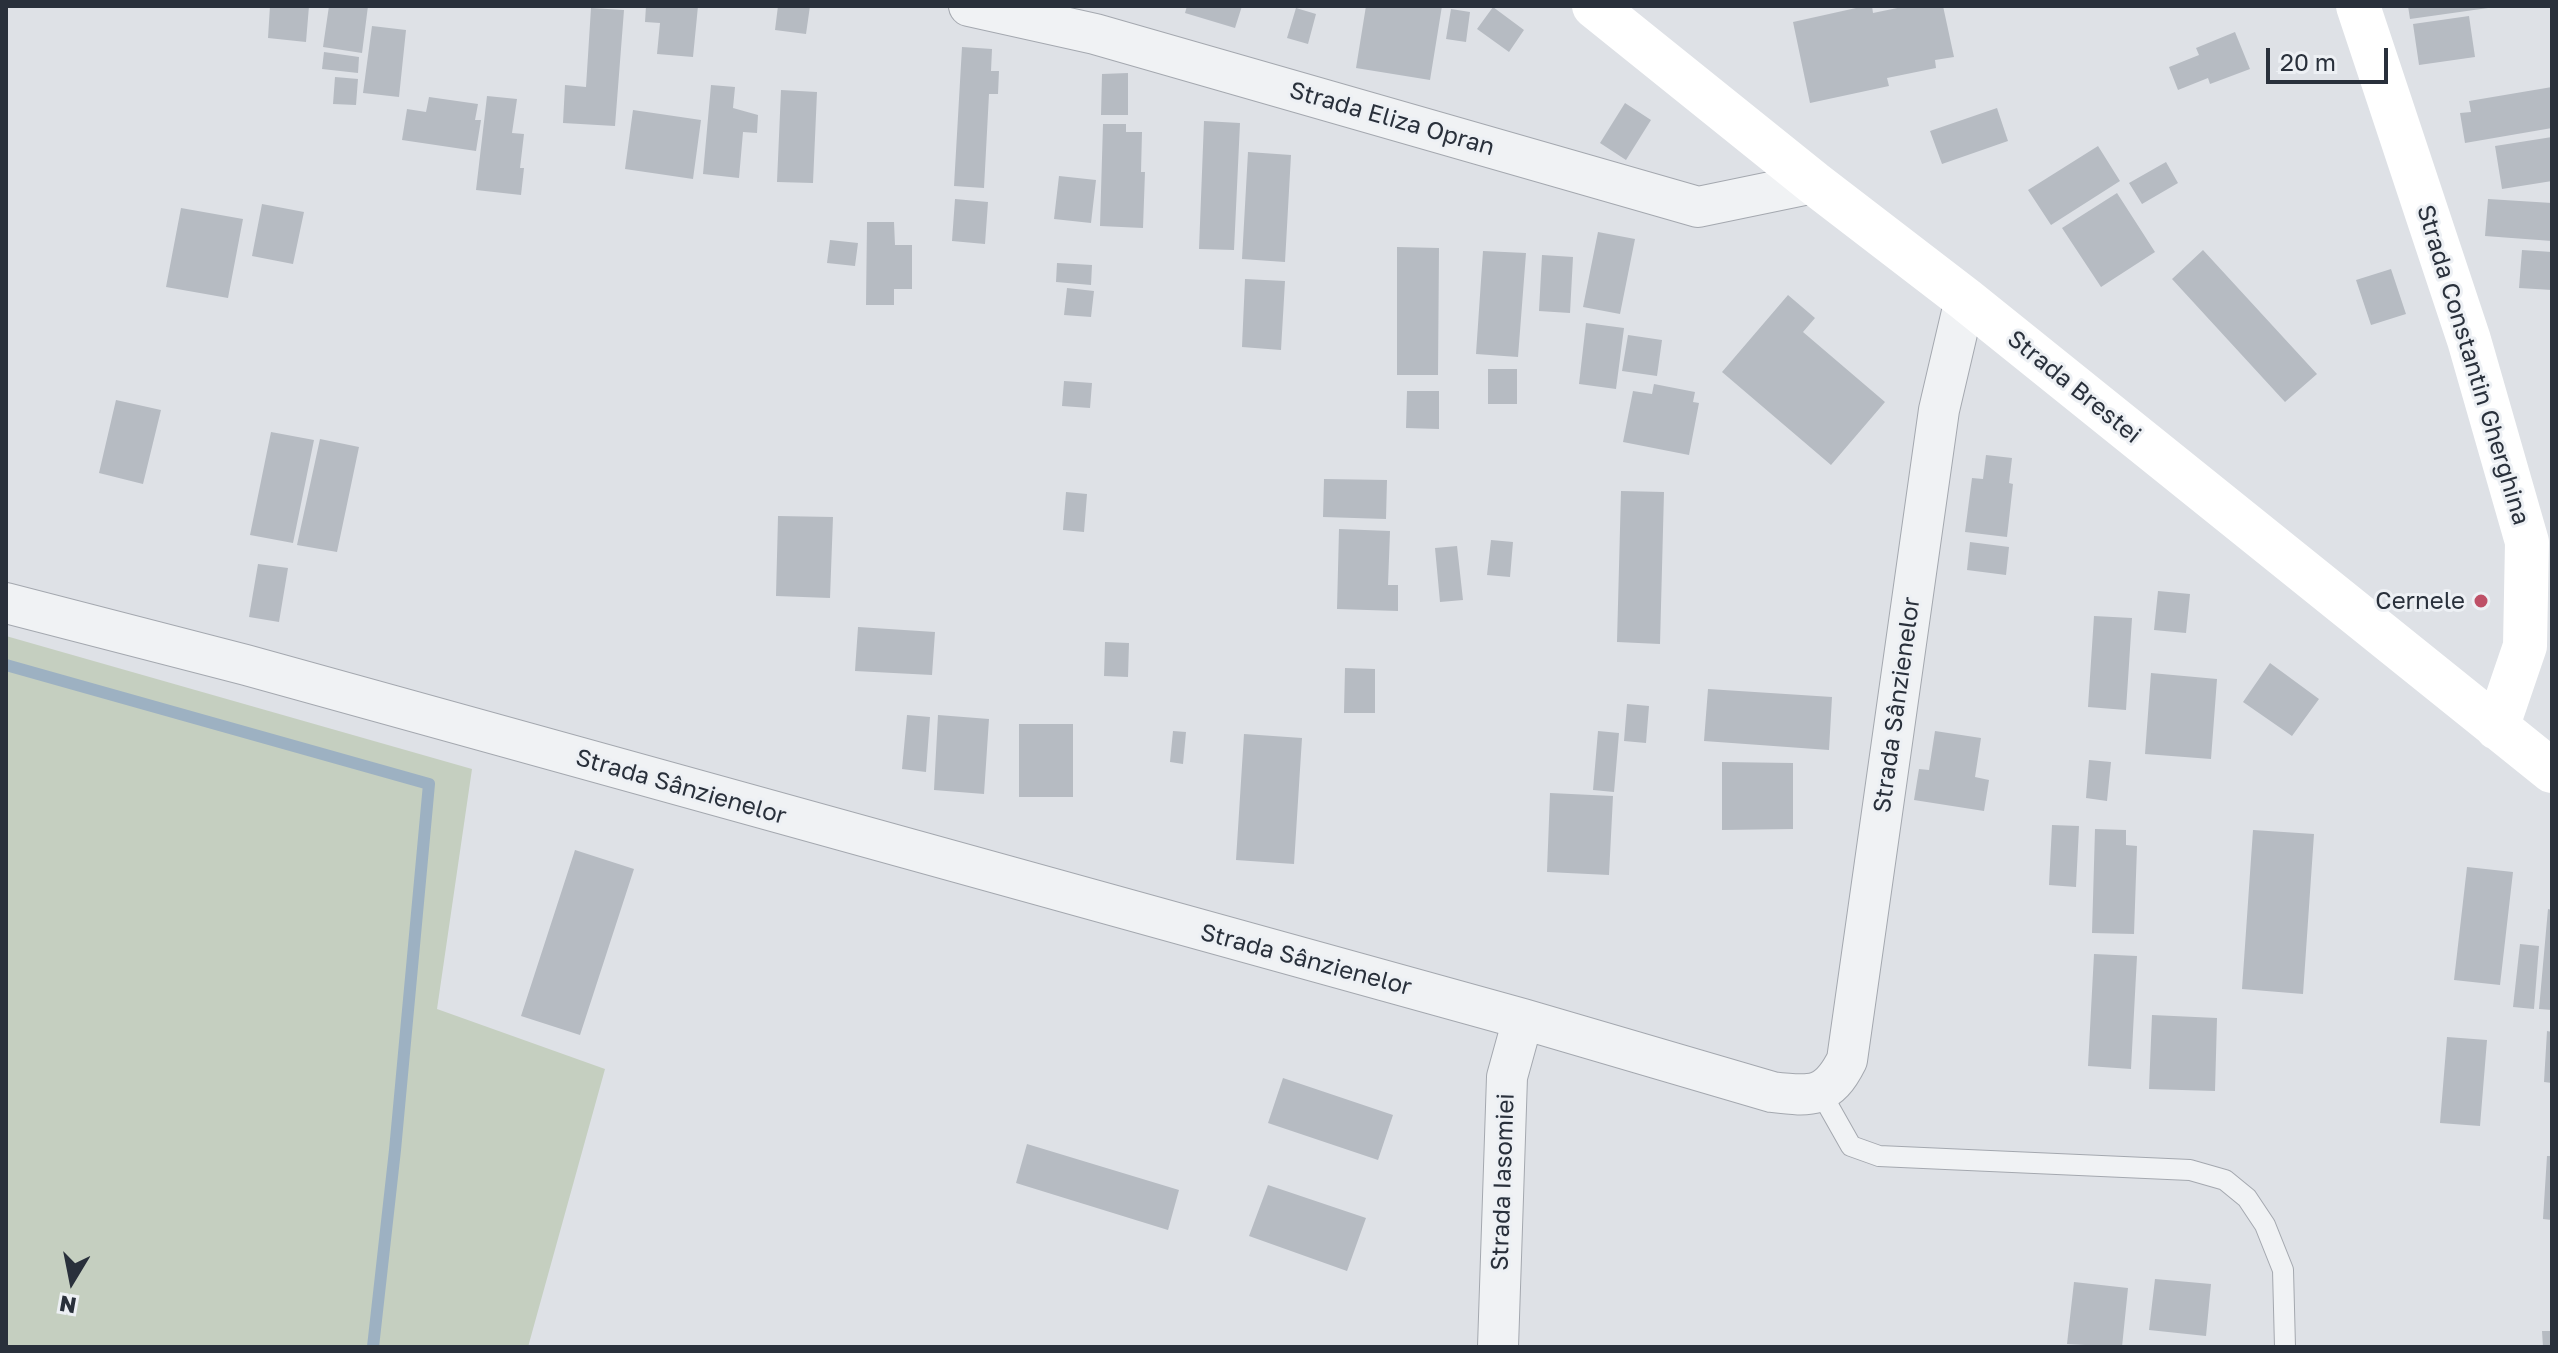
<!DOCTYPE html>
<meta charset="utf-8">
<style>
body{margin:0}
#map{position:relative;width:2558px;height:1353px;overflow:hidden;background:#dee1e6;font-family:"Golos Text",sans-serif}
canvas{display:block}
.frame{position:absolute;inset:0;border:8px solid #29303b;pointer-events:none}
.north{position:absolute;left:32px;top:1241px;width:80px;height:80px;-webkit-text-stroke:6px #edf0f4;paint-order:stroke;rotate:190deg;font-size:22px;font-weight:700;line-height:32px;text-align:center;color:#29303b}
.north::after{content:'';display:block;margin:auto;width:28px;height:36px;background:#29303b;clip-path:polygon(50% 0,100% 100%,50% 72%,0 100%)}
.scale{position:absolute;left:2266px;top:48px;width:122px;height:36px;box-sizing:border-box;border:4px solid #29303b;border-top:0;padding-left:10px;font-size:24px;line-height:28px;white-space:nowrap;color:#29303b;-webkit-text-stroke:6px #edf0f4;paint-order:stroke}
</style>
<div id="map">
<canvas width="2558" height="1353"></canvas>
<div class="frame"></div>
<div class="north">N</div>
<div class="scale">20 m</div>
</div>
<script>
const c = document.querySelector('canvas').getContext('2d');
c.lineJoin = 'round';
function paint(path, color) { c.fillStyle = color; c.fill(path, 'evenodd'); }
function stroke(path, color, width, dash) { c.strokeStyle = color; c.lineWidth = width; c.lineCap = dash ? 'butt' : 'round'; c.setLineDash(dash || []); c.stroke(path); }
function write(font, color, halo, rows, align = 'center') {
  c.font = font + ' "Golos Text",sans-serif'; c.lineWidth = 6; c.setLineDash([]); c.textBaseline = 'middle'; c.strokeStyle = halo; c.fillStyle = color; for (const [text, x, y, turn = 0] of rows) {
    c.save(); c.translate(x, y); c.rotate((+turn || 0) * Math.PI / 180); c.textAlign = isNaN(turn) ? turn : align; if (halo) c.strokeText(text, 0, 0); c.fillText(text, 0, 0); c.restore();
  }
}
paint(new Path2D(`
 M6,636L472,769L437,1009L605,1069L528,1347H6Z`), '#c5cfc0');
stroke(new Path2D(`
 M6,665L429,784L395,1150L373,1347`), '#9db1c2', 12);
paint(new Path2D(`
 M270,6H309L306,42L268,38Z
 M329,6H368L362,53L323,47Z
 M646,6H698L693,57L657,54L660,23L645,22Z
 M778,6H810L806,34L775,30Z
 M1187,6H1242L1235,28L1185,13Z
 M1366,6H1442L1430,80L1356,68Z
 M1865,6H1872L1873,13L1907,6H1943L1954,57L1935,60L1936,68L1887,78L1889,86L1810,103L1793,22Z
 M2408,6H2488V8L2410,19Z
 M1493,7L1524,30L1509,52L1477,29Z
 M591,8L624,10L615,126L563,123L565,85L586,87Z
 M1296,8L1316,14L1308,44L1287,38Z
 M1451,9L1470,12L1466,42L1446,39Z
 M2469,16L2475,57L2419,65L2413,24Z
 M372,26L406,30L399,97L363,93Z
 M2235,32L2250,69L2210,84L2208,78L2178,90L2169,67L2199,55L2196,48Z
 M962,47L992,49L991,71H999L998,94H989L984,188L954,186Z
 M324,52L359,57L358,73L322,69Z
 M1128,73V115H1101L1102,74Z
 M335,77L358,79L356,105L333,104Z
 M711,85L735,87L733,108L758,115L757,133L743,132L739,178L703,174Z
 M2552,87V128L2465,143L2460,113L2471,112L2469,101Z
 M781,90L817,92L813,183L777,182Z
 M487,96L517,99L512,133L524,134L520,168H524L521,195L476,190Z
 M429,97L478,104L475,120H481L476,151L402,140L407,109L426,112Z
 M1625,103L1651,120L1626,160L1600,143Z
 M1997,108L2008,141L1942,164L1930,131Z
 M633,110L701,120L693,179L625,169Z
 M1204,121L1240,123L1234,250L1199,249Z
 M1103,124H1126V132H1142L1141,172H1145L1143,228L1100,226Z
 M2552,137V181L2502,189L2495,146Z
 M2098,146L2120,181L2051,225L2028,190Z
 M1248,152L1291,155L1285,262L1242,259Z
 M2166,162L2178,183L2142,204L2129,183Z
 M1059,176L1096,180L1091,223L1054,219Z
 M2117,193L2155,252L2101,287L2062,228Z
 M955,199L988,202L985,244L952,241Z
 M2488,199L2552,203V241L2485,236Z
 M262,204L304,212L293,264L252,256Z
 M181,208L243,219L228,298L166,287Z
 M867,222H894L895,245H912V289H894V305H866Z
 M1598,232L1635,239L1620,314L1583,307Z
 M830,240L858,243L855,266L827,263Z
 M1397,247L1439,248L1438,375H1397Z
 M2203,250L2317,374L2285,402L2172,279Z
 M2522,250L2552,252V290L2519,288Z
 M1483,251L1526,253L1518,357L1476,354Z
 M1542,255L1573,257L1570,313L1539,311Z
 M1057,263L1092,265L1091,285L1056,282Z
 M2391,269L2406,314L2371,325L2356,280Z
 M1245,279L1285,281L1281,350L1242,347Z
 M1067,288L1094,291L1091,317L1064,315Z
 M1788,295L1815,318L1803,332L1885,402L1831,465L1722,372Z
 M1586,323L1624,328L1616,389L1579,384Z
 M1628,335L1662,340L1657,376L1622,371Z
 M1488,369H1517V404H1488Z
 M1064,381L1092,383L1090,408L1062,406Z
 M1654,384L1695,392L1693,402L1699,403L1689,455L1623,442L1633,391L1652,394Z
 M1407,391H1439V429L1406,428Z
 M116,400L161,410L143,484L99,473Z
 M271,432L314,440L293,543L250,535Z
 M320,439L359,447L337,552L297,545Z
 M1986,455L2012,458L2009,483L2013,484L2007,537L1965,532L1972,478L1983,479Z
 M1324,479L1387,480L1386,519L1323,517Z
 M1621,491L1664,492L1660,644L1617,642Z
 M1066,492L1087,494L1084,532L1063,530Z
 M778,516L833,517L830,598L776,596Z
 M1339,529L1390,531L1388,585H1398V611L1337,609Z
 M1491,540L1513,542L1510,577L1487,575Z
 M1970,542L2009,547L2006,575L1967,570Z
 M1457,546L1463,600L1440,602L1435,548Z
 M258,564L288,568L279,622L249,617Z
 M2158,591L2190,594L2186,633L2154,630Z
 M2094,616L2132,618L2126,710L2088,707Z
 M858,627L935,632L932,675L855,671Z
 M1105,642L1129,643L1128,677L1104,676Z
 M2270,663L2319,699L2292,736L2243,702Z
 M1345,668L1375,669V713H1344Z
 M2151,673L2217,679L2211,759L2145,754Z
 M1708,689L1832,697L1829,750L1704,741Z
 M1627,704L1649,706L1646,743L1624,741Z
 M907,715L930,717L926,772L902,769Z
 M938,715L989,719L984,794L934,790Z
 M1019,724H1073V797H1019Z
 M1173,731L1186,732L1183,764L1170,762Z
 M1598,731L1619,733L1614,792L1593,790Z
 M1935,731L1981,738L1975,777L1989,780L1984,811L1914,800L1919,769L1929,770Z
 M1244,734L1302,738L1294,864L1236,860Z
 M2089,760L2111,762L2107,801L2086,798Z
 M1722,762L1793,763V829L1722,830Z
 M1550,793L1613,796L1609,875L1547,872Z
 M2052,825L2079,826L2076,887L2049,885Z
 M2095,829L2126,830V845L2137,846L2134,934L2092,933Z
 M2253,830L2314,834L2303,994L2242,989Z
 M575,850L634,869L580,1035L521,1016Z
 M2467,867L2513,872L2500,985L2454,980Z
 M2548,909L2552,910V1010L2539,1009Z
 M2520,944L2539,946L2534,1009L2513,1007Z
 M2094,954L2137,956L2131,1069L2088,1066Z
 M2152,1015L2217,1018L2215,1091L2149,1089Z
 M2547,1031L2552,1032V1083L2544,1082Z
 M2447,1037L2487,1040L2480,1126L2440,1123Z
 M1283,1078L1393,1115L1378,1160L1268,1123Z
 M1027,1144L1179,1190L1168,1230L1016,1183Z
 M2547,1156H2552V1220L2543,1219Z
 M1268,1185L1366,1218L1347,1271L1249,1236Z
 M2155,1279L2211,1284L2206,1336L2149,1330Z
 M2074,1282L2128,1288L2122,1347L2067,1344Z
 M2542,1331H2552V1347H2543Z`), '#b6bbc2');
const lane = new Path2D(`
 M1821,1093L1851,1146L1879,1156L2190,1170L2225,1180L2247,1198L2265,1225L2283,1270L2285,1347`);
const street = new Path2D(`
 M969,6L1095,34L1698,207L1814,183
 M6,603L246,665L1523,1019L1772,1092C1812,1097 1828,1098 1847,1060L1939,410L1965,299
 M1498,1347L1507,1077L1523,1019`);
stroke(lane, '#a4a8af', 22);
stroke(street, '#a4a8af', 42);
stroke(lane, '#f0f2f4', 20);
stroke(street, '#f0f2f4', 40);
stroke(new Path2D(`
 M1594,6L1814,183L1965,299L2552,771
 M2358,6L2469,340L2527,542L2525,646L2497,728`), '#fff', 44);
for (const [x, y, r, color] of [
 [2481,601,8,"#be5067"]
]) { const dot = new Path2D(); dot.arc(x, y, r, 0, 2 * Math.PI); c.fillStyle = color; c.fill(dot); stroke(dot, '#edf0f4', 3); }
write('24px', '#29303b', '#edf0f4', [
 ["Strada Eliza Opran",1392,119,16],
 ["Strada Constantin Gherghina",2473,365,73],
 ["Strada Brestei",2074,387,39],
 ["Strada Sânzienelor",1897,705,-82],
 ["Strada Sânzienelor",681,787,16],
 ["Strada Sânzienelor",1306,960,15],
 ["Strada Iasomiei",1503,1182,-88]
]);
write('24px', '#29303b', '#edf0f4', [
 ["Cernele",2465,601]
], 'right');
</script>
